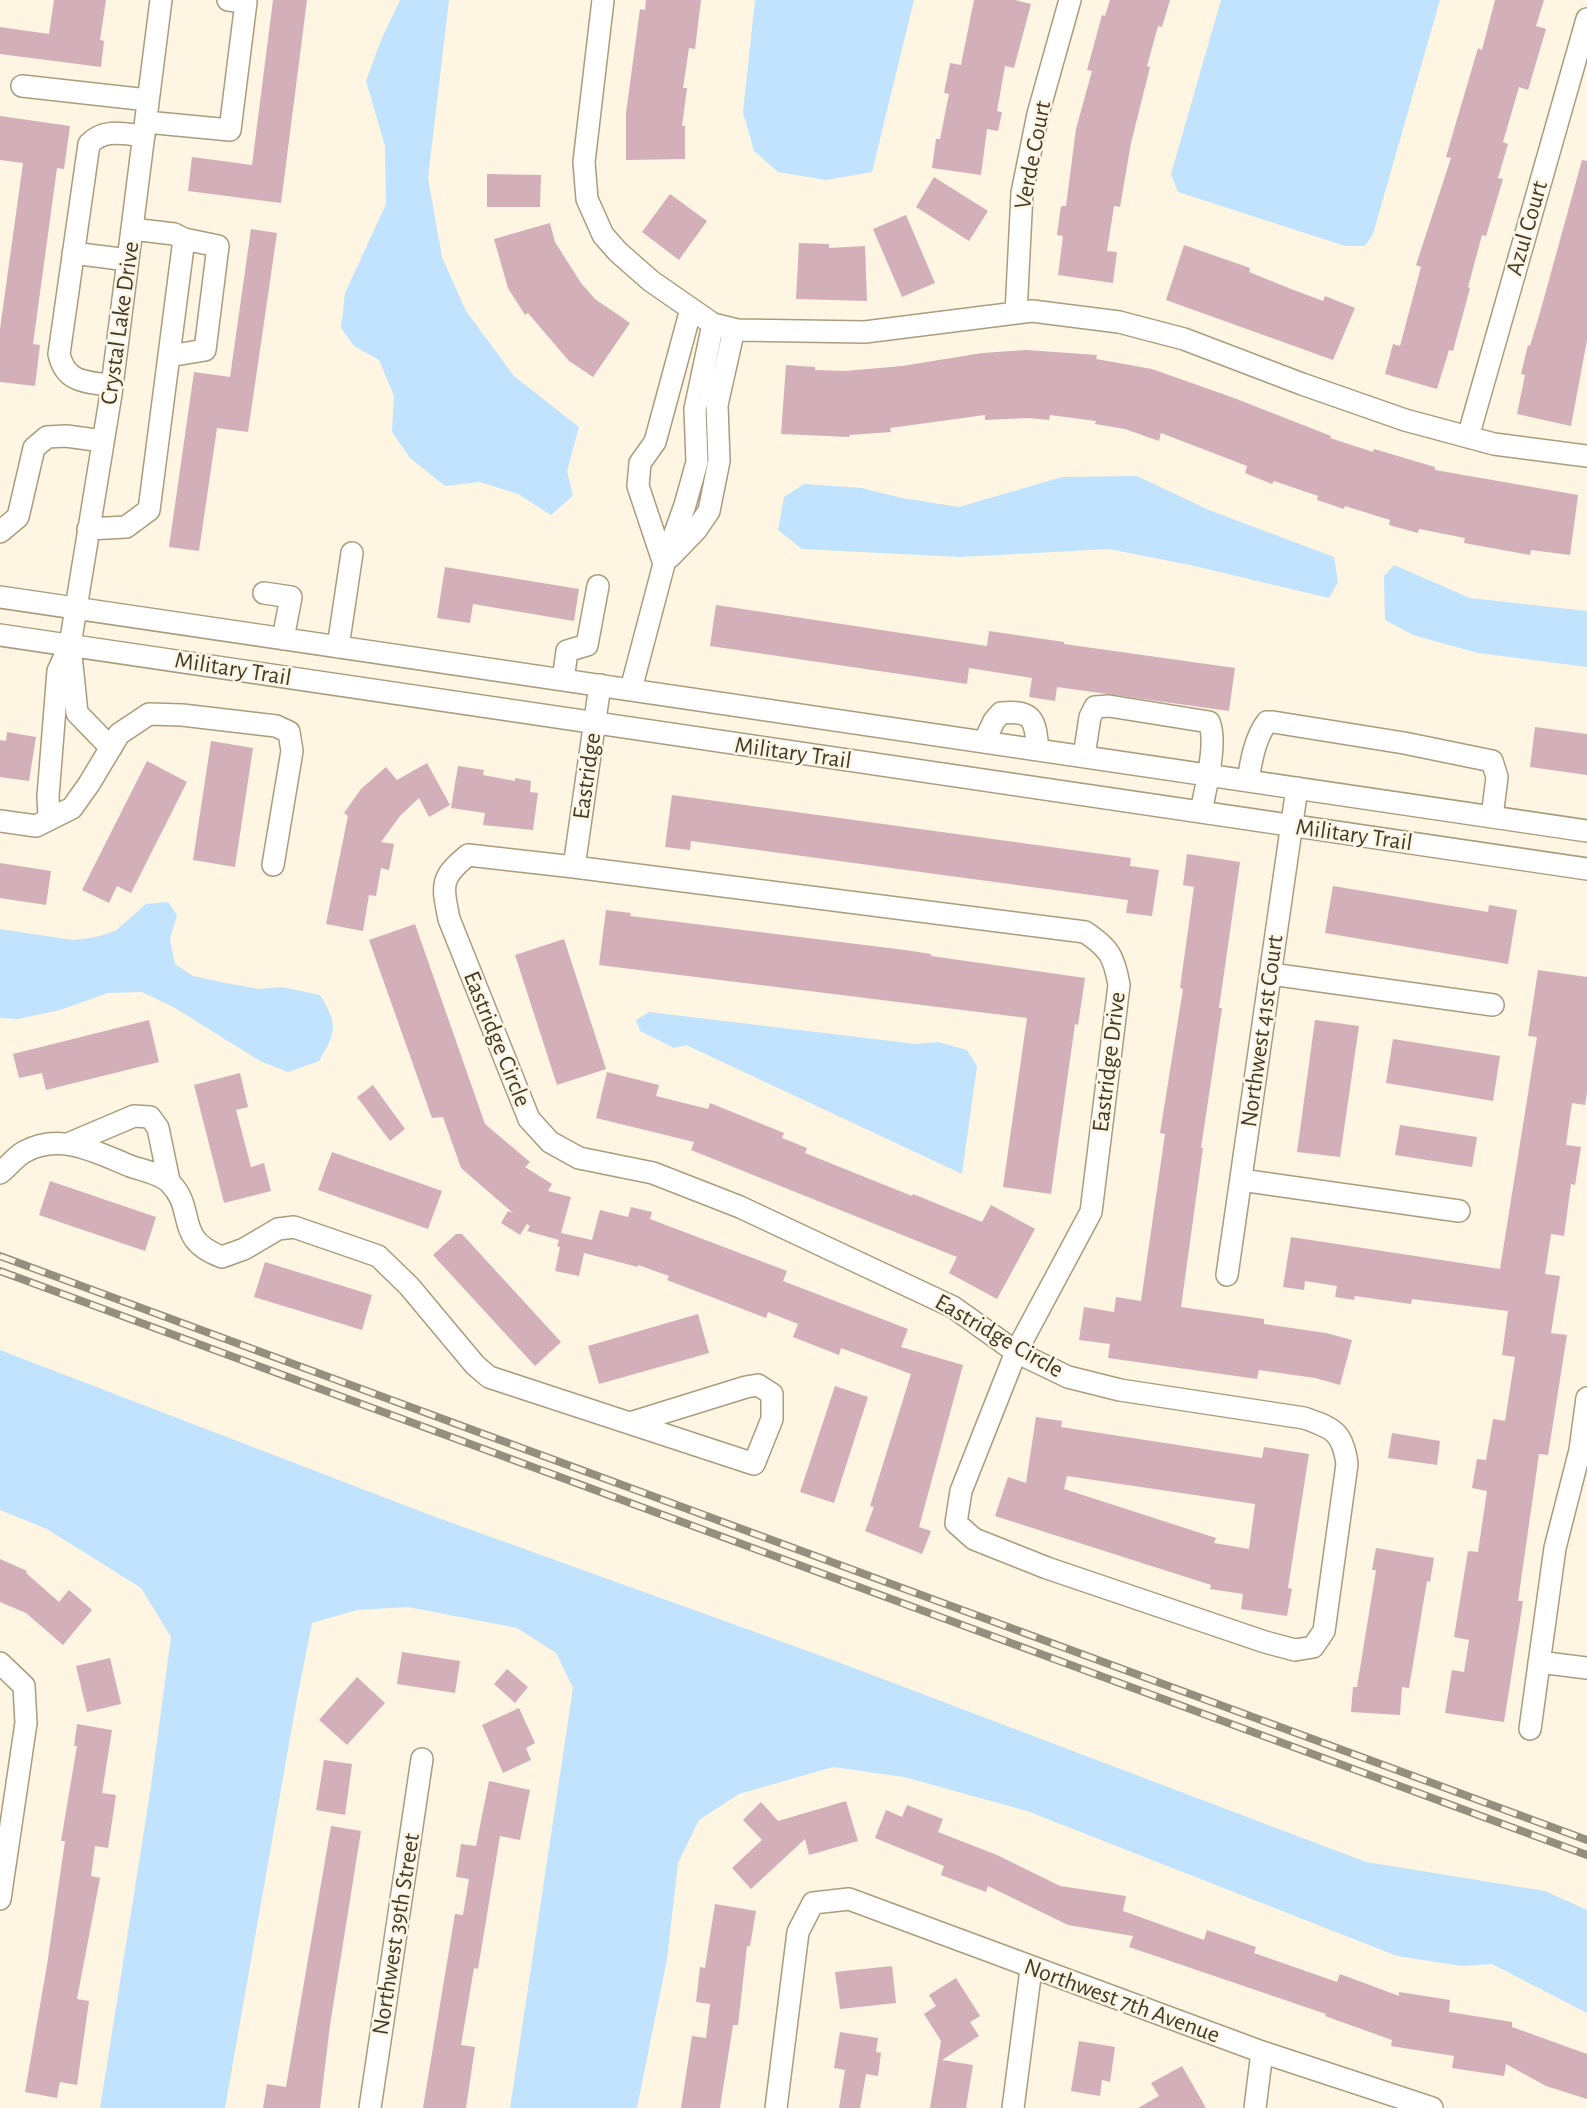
<!DOCTYPE html>
<style>
body{margin:0}
canvas{display:block;background:#fef5e2}
</style>
<canvas width="1587" height="2108"></canvas>
<script>
const c = document.querySelector('canvas').getContext('2d');
c.lineJoin = 'round';
function paint(path, color) { c.fillStyle = color; c.fill(path, 'evenodd'); }
function stroke(path, color, width, dash) { c.strokeStyle = color; c.lineWidth = width; c.lineCap = dash ? 'butt' : 'round'; c.setLineDash(dash || []); c.stroke(path); }
function write(font, color, halo, rows, align = 'center') {
  c.font = font + ' "Alegreya Sans",sans-serif'; c.lineWidth = 5; c.setLineDash([]); c.textBaseline = 'middle'; c.strokeStyle = halo; c.fillStyle = color; for (const [text, x, y, turn = 0] of rows) {
    c.save(); c.translate(x, y); c.rotate((+turn || 0) * Math.PI / 180); c.textAlign = isNaN(turn) ? turn : align; if (halo) c.strokeText(text, 0, 0); c.fillText(text, 0, 0); c.restore();
  }
}
paint(new Path2D(`
 M400,0H449L428,178L442,257L466,311L514,376L579,427L567,471L573,496L551,515L518,494L480,482L445,486L410,458L392,432L394,396L379,360L354,346L341,328L345,293L386,204L385,146L366,81L381,40Z
 M755,0H914L872,172L826,180L778,172L754,151L743,112Z
 M1221,0H1440L1373,234L1365,246H1345L1178,192L1171,174Z
 M1137,476L1209,510L1334,557L1338,582L1329,598L1190,565L1109,549L960,557L802,549L778,530L784,497L804,484L862,488L902,498L959,507L1062,477Z
 M1394,565L1470,598L1587,611V667L1478,653L1413,635L1385,620L1384,576Z
 M168,902L177,915L170,939L175,964L193,976L226,983L259,989L282,987L320,995C338,1025 337,1031 319,1061L288,1072L260,1061L175,1008L142,992L108,993L60,1010L18,1019L0,1018V929L73,940L96,937L115,931L146,904Z
 M649,1012L916,1044L938,1042L967,1050L977,1066L962,1174L686,1045L674,1048L640,1031L636,1020Z
 M0,1350L430,1515L830,1659L1366,1862L1545,1891L1587,1910V2013L1492,1964L1462,1966L1397,1956L1027,1811L904,1777L833,1767L739,1794L699,1820L678,1863L667,1959L637,2108H510L573,1688L556,1653L517,1628L408,1607L357,1610L312,1623L296,1704L225,2108H100L150,1793L171,1637L141,1588L47,1529L0,1510Z`), '#c1e3fd');
paint(new Path2D(`
 M54,0H106L100,40L104,41L101,67L0,54V27L49,34Z
 M273,0H307L281,203L188,191L192,157L252,165Z
 M646,0H701L695,49L689,48L683,88H687L682,126H685V159L626,160V113L640,9L645,10Z
 M974,0H1015L1031,4L1014,68L1005,66L997,111L1002,112L998,131L987,129L981,175L932,168L936,139H940L949,94L944,93L950,63L961,65Z
 M1110,0H1170L1162,27L1158,26L1147,66L1150,67L1131,143L1120,207L1114,206L1107,251L1117,252L1113,283L1058,275L1063,236L1057,235L1061,206H1066L1076,129L1092,71L1087,70L1102,15L1105,16Z
 M1495,0H1544L1536,26L1546,29L1528,90L1519,87L1503,142L1508,144L1498,178L1503,179L1486,236L1482,235L1468,287L1470,288L1453,351L1449,350L1437,389L1385,374L1393,344L1400,346L1421,267L1416,265L1451,158L1446,157L1478,48L1482,50Z
 M0,116L70,126L64,169L57,168L33,344L40,345L35,386L0,382V329L23,163L0,160Z
 M1582,160L1587,161V340L1571,426L1517,414L1525,375L1521,374L1528,345L1530,346L1541,309Z
 M487,174L541,175L540,207H487Z
 M934,177L988,211L969,241L916,207Z
 M670,194L707,221L679,260L642,232Z
 M906,215L935,283L902,297L873,229Z
 M550,223L555,242L581,283L595,299L630,323L593,377L569,361L528,313L525,315L508,288L494,239Z
 M251,229L277,233L248,432L217,428L199,551L169,547L194,372L230,377Z
 M799,243L829,244V248L865,246L867,301L796,299Z
 M1184,245L1250,268L1249,272L1291,289L1323,301L1325,296L1355,308L1333,360L1166,300Z
 M1026,350L1097,355L1096,359L1152,369L1234,398L1331,436L1330,438L1373,452L1374,449L1435,467V470L1578,495L1570,555L1531,550L1530,555L1464,543L1465,538L1419,529L1418,533L1389,525L1390,520L1345,506L1344,509L1317,500L1318,496L1274,481L1272,484L1245,473L1247,466L1161,433L1159,441L1125,429L1095,424L1096,421L1050,415L1049,420L1028,418L985,420V415L890,428L891,432L850,435L849,437L781,434L786,365L815,367V370L845,371L902,366L982,353Z
 M445,567L579,589L574,621L473,604L470,623L437,618Z
 M716,605L987,646L989,631L1064,642V644L1235,668L1229,711L1057,687L1055,701L1029,697L1032,678L969,668L967,684L710,646Z
 M1535,727L1587,734V775L1530,767Z
 M7,732L36,737L29,781L0,777V740L6,741Z
 M211,741L253,748L235,867L193,860Z
 M147,761L187,782L131,893L117,886L109,903L82,890Z
 M427,763L450,805L429,817L419,798L400,816L381,842L394,844L389,870L381,868L376,896L369,895L363,931L326,924L348,816L344,813L361,789L386,767L397,780Z
 M458,766L484,770L483,775L515,781V778L531,781L530,792L538,793L533,830L483,825L485,813L451,808Z
 M672,795L1131,858L1130,866L1159,870L1152,916L1126,913L1128,900L691,841L690,850L665,847Z
 M1187,854L1240,862L1219,1008H1222L1201,1148H1203L1181,1307L1264,1319V1324L1326,1333L1352,1340L1340,1385L1315,1378L1259,1370L1257,1379L1108,1358L1110,1344L1079,1340L1084,1307L1114,1312L1116,1297L1141,1301L1165,1134L1160,1133L1183,989L1180,988L1194,887L1183,885Z
 M0,863L51,871L46,905L0,898Z
 M1333,886L1488,912L1489,905L1517,910L1508,964L1325,933Z
 M606,910L631,913L630,916L905,950L931,954V956L1085,978L1078,1025L1075,1024L1051,1194L1003,1187L1027,1018L599,965Z
 M415,924L485,1124L530,1162L525,1167L552,1184L548,1191L571,1197L561,1233L592,1240L600,1210L628,1217L631,1207L652,1212L650,1219L787,1271L783,1281L908,1329L901,1347L963,1365L919,1527L931,1531L922,1554L865,1531L874,1507L870,1506L911,1374L841,1348L839,1355L793,1337L798,1324L768,1312L766,1318L667,1280L669,1276L638,1265V1267L584,1253L579,1276L555,1271L560,1247L557,1246L559,1240L527,1231L530,1226L527,1224L520,1235L501,1223L508,1211L513,1213L461,1168L443,1117L432,1118L369,940Z
 M564,939L606,1069L557,1085L515,955Z
 M1538,970L1587,977V1092L1585,1105L1572,1103L1566,1145L1581,1147L1575,1185L1571,1184L1564,1236L1551,1234L1545,1274L1560,1276L1551,1333L1567,1335L1548,1455L1539,1454L1518,1601H1523L1504,1722L1445,1713L1452,1670L1464,1672L1469,1640L1454,1637L1468,1551L1478,1552L1487,1491L1472,1488L1477,1459L1486,1460L1493,1419L1505,1421L1515,1357L1502,1355L1508,1311L1412,1299L1411,1304L1355,1296L1354,1300L1335,1297L1337,1286L1305,1281L1304,1290L1283,1287L1291,1237L1500,1269L1537,1037L1528,1036Z
 M149,1020L159,1062L46,1090L42,1073L19,1078L13,1054Z
 M1315,1020L1359,1026L1340,1157L1297,1152Z
 M1393,1039L1500,1056L1493,1101L1386,1083Z
 M607,1072L659,1085L656,1096L708,1109L710,1103L784,1133L782,1138L807,1148L805,1153L912,1196L913,1194L982,1222L991,1205L1035,1229L997,1299L949,1273L957,1257L691,1150L694,1142L596,1118Z
 M240,1073L248,1107L236,1110L251,1167L264,1163L271,1191L224,1203L194,1085Z
 M373,1085L405,1129L390,1141L357,1097Z
 M1400,1125L1477,1137L1472,1167L1395,1155Z
 M332,1152L442,1191L428,1229L318,1190Z
 M50,1181L156,1217L145,1251L39,1215Z
 M456,1234H462L561,1342L535,1366L433,1255Z
 M265,1262L372,1295L362,1330L254,1297Z
 M698,1314L709,1353L599,1384L588,1346Z
 M835,1386L868,1397L834,1503L800,1492Z
 M1036,1417L1062,1421L1061,1427L1262,1458L1264,1447L1309,1454L1288,1588L1292,1589L1287,1616L1241,1609L1243,1594L1210,1589L1211,1585L995,1516L1008,1477L1026,1483ZM1067,1476L1255,1504L1249,1549L1214,1543L1216,1538L1064,1489Z
 M1392,1433L1440,1441L1437,1465L1388,1458Z
 M1376,1548L1434,1558L1430,1582L1427,1581L1409,1688L1402,1687L1400,1715L1351,1712L1353,1687H1357L1376,1570H1372Z
 M0,1559L27,1571L26,1573L59,1602L69,1590L92,1610L63,1645L26,1613L0,1602Z
 M402,1652L460,1661L455,1693L397,1684Z
 M110,1658L121,1704L87,1712L76,1666Z
 M507,1669L528,1687L515,1703L494,1684Z
 M357,1677L385,1703L347,1745L319,1720Z
 M519,1708L535,1743L526,1748L531,1760L503,1773L482,1725Z
 M77,1724L112,1730L102,1793L116,1795L108,1848L95,1846L91,1876L100,1878L77,1999L89,2001L77,2085L60,2082L57,2098L25,2092L47,1965L65,1841H61L77,1746H74Z
 M324,1760L352,1764L345,1815L316,1810Z
 M489,1781L530,1790L520,1840L500,1836L478,1969L474,1968L461,2045L475,2047L466,2108H423L455,1914L463,1915L469,1879L456,1877L461,1844L476,1846Z
 M846,1801L858,1841L809,1855L805,1839L751,1889L732,1868L762,1840L743,1820L761,1802L778,1821Z
 M907,1805L943,1819L938,1832L997,1855L1060,1886L1126,1896L1123,1911L1204,1940L1207,1930L1256,1947L1254,1953L1337,1982L1340,1974L1399,1996V1992L1450,2000L1449,2012L1512,2022V2027L1587,2054V2099L1546,2086L1506,2064L1504,2076L1452,2068L1454,2056L1391,2046L1392,2040L1325,2016L1326,2014L1129,1947L1133,1936L1068,1925L988,1886L986,1892L941,1875L944,1866L875,1838L886,1810L902,1817Z
 M331,1826L361,1831L330,2025L320,2108H263L267,2084L286,2087Z
 M715,1904L756,1911L750,1946H747L738,2025H733L720,2108H681L692,2036L706,2038L710,2004L696,2002L700,1967L705,1968Z
 M892,1966L896,2003L840,2009L835,1972Z
 M956,1978L980,2016L970,2022L979,2036L942,2060L973,2065L966,2108H930L941,2041L924,2014L936,2006L929,1995Z
 M840,2032L878,2038L876,2052L881,2053L878,2076L866,2074L860,2108H839L845,2070L834,2068Z
 M1079,2041L1115,2047L1110,2082L1102,2080L1100,2096L1071,2091Z
 M1182,2066L1206,2108H1138L1159,2096L1151,2083Z`), '#d3afba');
const minor = new Path2D(`
 M603,0L584,162L587,199L603,235L618,252L651,281L713,324L695,409L697,462L685,505L664,564L631,689
 M22,86L148,100
 M146,122L230,130L246,2L228,0
 M73,253L128,260
 M1016,313L1022,193L1038,114L1070,0
 M713,324L737,330L865,332L1032,311L1119,322L1184,339L1302,384L1405,420L1494,444L1587,456
 M169,356L205,350L218,246L184,239
 M112,386C86,381 66,384 59,354L89,144C104,128 124,134 144,136
 M1468,437L1587,19
 M88,529L126,527L149,510L184,239L174,234L132,229
 M0,532L18,517L34,448L47,437L66,436L103,441
 M670,557L696,530L709,511L719,461L717,405L734,329
 M664,564L638,486L640,463L655,442L691,309
 M264,593L291,597L283,639
 M0,597L1587,831
 M0,635L1587,869
 M338,647L352,553
 M563,680L567,651L587,645L598,586
 M984,742L994,721L1001,713C1034,710 1035,720 1038,750
 M111,748L77,713L70,645L111,394L161,0
 M1084,756L1090,717L1095,707L1109,706L1209,722C1218,742 1205,790 1201,812
 M1248,781C1251,761 1255,738 1267,722H1273L1404,743L1492,761L1497,777L1492,817
 M49,818L48,796L58,671L69,647
 M0,821L36,826L72,808L89,784L119,734L149,714L182,715L276,726L289,732L292,751L273,865
 M574,867L468,855C440,878 442,884 449,919L529,1119L550,1142L579,1158L653,1173L740,1207L953,1307L1016,1352L1068,1377L1120,1390L1304,1418C1333,1428 1343,1432 1347,1464L1324,1631L1313,1647L1295,1650L1265,1642L1047,1568L974,1539L956,1523L961,1491L1016,1352L1091,1212L1119,985C1114,956 1109,948 1085,932L574,867
 M574,867L600,685
 M1271,974L1493,1005
 M68,1144L134,1116L150,1117L158,1128L169,1181
 M0,1173C8,1167 15,1157 24,1152C60,1132 96,1152 130,1166C141,1170 162,1174 170,1183C197,1210 173,1239 222,1257L244,1249L278,1229L294,1227L378,1256L409,1286L475,1365L489,1377L754,1464L772,1419V1394L758,1385L746,1387L630,1423
 M1241,1180L1459,1211
 M1227,1275L1297,788
 M1539,1662L1587,1668
 M0,1663L24,1686L26,1723L0,1899
 M1530,1729L1555,1548L1580,1450L1587,1398
 M370,2108L422,1759
 M776,2108L798,1932L813,1903L849,1899L1262,2052L1432,2108
 M1013,2108L1031,1969
 M1255,2108L1262,2052`);
stroke(minor, '#aa9c7e', 24);
stroke(minor, '#fff', 21);
const rail = new Path2D(`
 M0,1256L1587,1840
 M0,1271L1587,1855`);
stroke(rail, '#958e7e', 8);
stroke(rail, '#fef5e2', 5, [16]);
write('24px', '#403a2d', '#fef5e2', [
 ["Verde Court",1033,155,-79],
 ["Azul Court",1527,228,-74],
 ["Crystal Lake Drive",120,323,-82],
 ["Military Trail",233,669,9],
 ["Military Trail",793,753,8],
 ["Eastridge",587,776,-82],
 ["Military Trail",1354,835,8],
 ["Northwest 41st Court",1262,1031,-82],
 ["Eastridge Circle",497,1039,68],
 ["Eastridge Drive",1109,1062,-83],
 ["Eastridge Circle",999,1336,30],
 ["Northwest 39th Street",396,1934,-81],
 ["Northwest 7th Avenue",1122,2001,20]
]);
</script>
